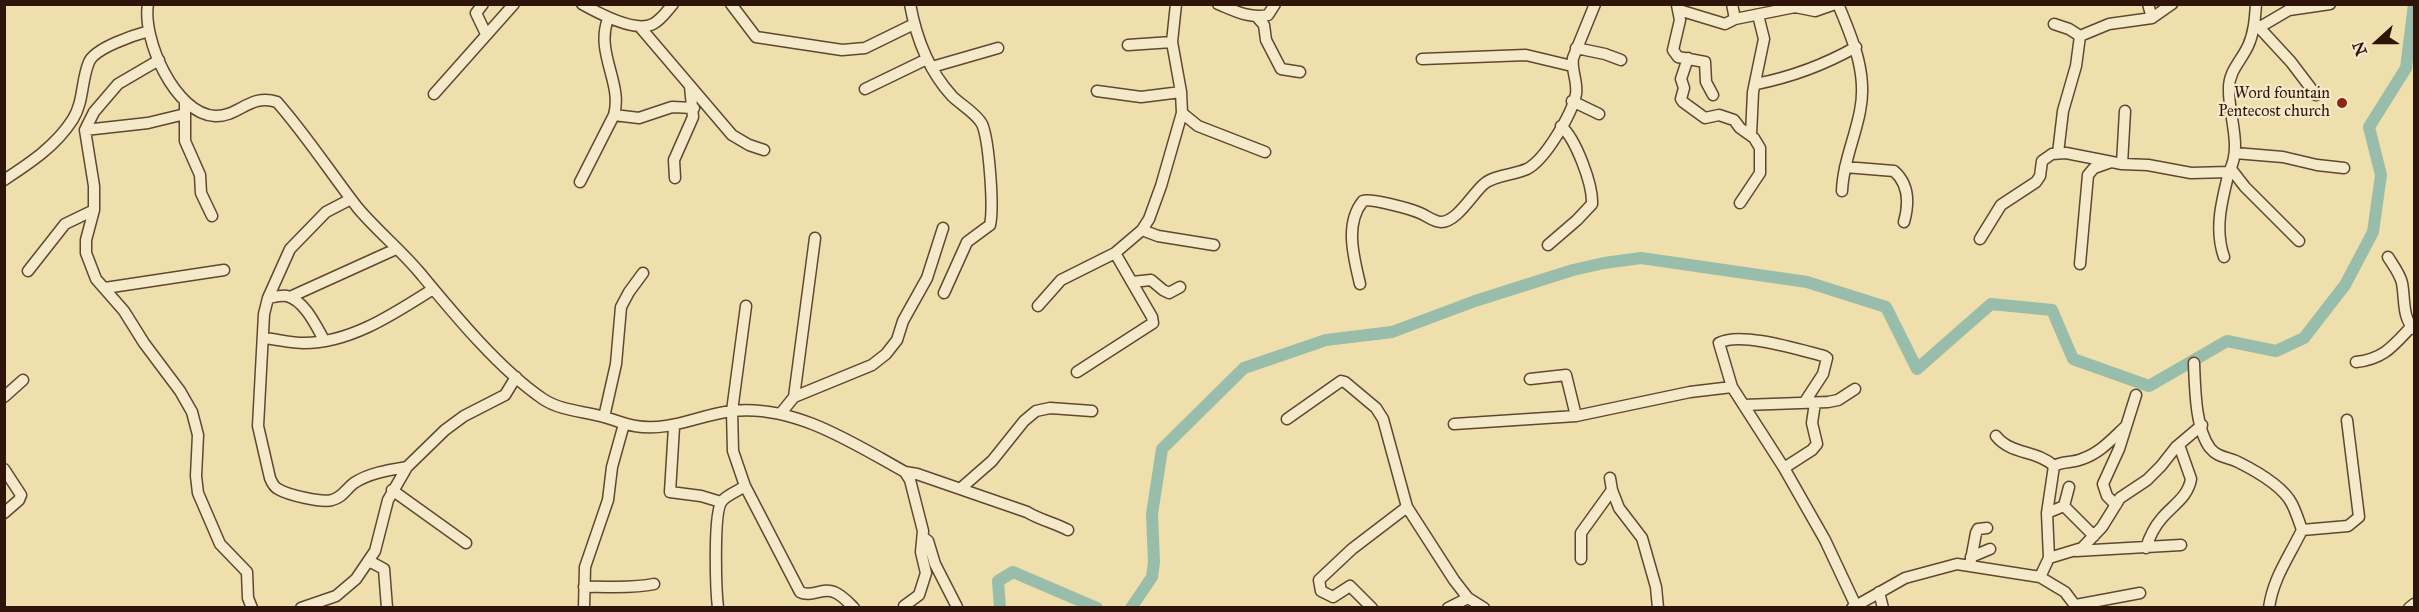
<!DOCTYPE html>
<style>
body{margin:0}
#map{position:relative;width:2419px;height:612px;overflow:hidden;background:#eedfad;font-family:"IM FELL Great Primer",serif}
canvas{display:block}
.frame{position:absolute;inset:0;border:6px solid #2f140a;pointer-events:none}
.north{position:absolute;left:2347px;top:12px;width:60px;height:60px;-webkit-text-stroke:4px #f4eaca;paint-order:stroke;rotate:249deg;font-size:16px;font-weight:700;line-height:24px;text-align:center;color:#2f140a}
.north::after{content:'';display:block;margin:auto;width:21px;height:27px;background:#2f140a;clip-path:polygon(50% 0,100% 100%,50% 72%,0 100%)}
</style>
<div id="map">
<canvas width="2419" height="612"></canvas>
<div class="frame"></div>
<div class="north">N</div>
</div>
<script>
const c = document.querySelector('canvas').getContext('2d');
c.lineJoin = 'round';
function stroke(path, color, width, dash) { c.strokeStyle = color; c.lineWidth = width; c.lineCap = dash ? 'butt' : 'round'; c.setLineDash(dash || []); c.stroke(path); }
function write(font, color, halo, rows, align = 'center') {
  c.font = font + ' "IM FELL Great Primer",serif'; c.lineWidth = 4.5; c.setLineDash([]); c.textBaseline = 'middle'; c.strokeStyle = halo; c.fillStyle = color; for (const [text, x, y, turn = 0] of rows) {
    c.save(); c.translate(x, y); c.rotate((+turn || 0) * Math.PI / 180); c.textAlign = isNaN(turn) ? turn : align; if (halo) c.strokeText(text, 0, 0); c.fillText(text, 0, 0); c.restore();
  }
}
stroke(new Path2D(`
 M1000,608L998,581L1013,572L1097,608
 M1131,608L1152,577L1154,562L1152,514L1162,449L1244,368L1326,340L1392,332L1475,301L1573,270L1604,263L1641,258L1807,282L1886,307L1917,369L1991,304L2052,310L2073,359L2149,386L2227,341L2276,351L2304,338L2345,285L2373,232L2381,175L2369,127L2406,68L2414,4`), '#99bdab', 12);
const minor = new Path2D(`
 M148,4C142,39 175,114 215,116C239,117 250,93 277,102C306,135 330,172 357,207C376,230 400,249 420,273C454,314 499,369 543,399C561,411 584,411 604,417C615,420 624,424 635,426C670,432 698,415 732,411C794,404 853,443 905,472L910,480L923,531L921,552L926,573L919,595L904,606
 M483,4L476,13L486,34
 M582,4C598,13 635,33 653,24C661,20 667,11 673,4
 M731,4L756,37L842,50L865,48L914,24
 M910,4C916,37 929,71 952,96C961,105 976,113 982,124C989,140 994,207 990,225L967,242L944,293
 M1218,4C1235,11 1250,19 1268,15L1275,4
 M1732,4L1735,19
 M1838,4C1852,38 1868,73 1860,111C1855,138 1843,163 1842,191
 M2148,4L2152,18
 M1677,5L1680,20L1673,50L1678,57L1705,62L1706,82L1713,95
 M1679,10L1725,24L1735,19L1795,7L1815,11L1835,4
 M1257,17L1264,25L1266,40L1281,69L1300,72
 M2255,23L2291,62L2316,95
 M2054,24L2069,29L2080,36L2076,66L2063,111L2058,153
 M640,27L732,135L749,145L764,150
 M2260,27L2289,10L2330,4
 M2080,36L2109,24L2152,18L2172,4
 M1128,45L1172,42
 M1576,48L1605,54L1621,60
 M1688,58L1681,79L1684,88L1681,99L1683,102L1705,118L1719,115L1734,120L1740,128L1754,138L1760,148V173L1740,203
 M1422,59L1526,55L1572,66
 M159,60L118,84L94,112L85,130L94,186V210L86,240V253L96,279L124,311L144,343L180,391L192,412L198,435L196,476L198,493L220,544L247,572L248,598L252,608
 M932,67L998,48
 M1756,84C1792,77 1824,65 1856,47
 M865,89L927,59
 M1097,91L1141,97L1181,92
 M434,94L514,4
 M1572,101L1599,114
 M185,102V141L200,175L201,193L212,216
 M1182,113L1198,126L1265,152
 M614,115L639,118L672,107L694,108
 M85,130L148,123L185,114
 M1751,135L1753,92L1764,39L1758,15
 M2235,153L2283,157L2317,165L2344,168
 M2122,164L2125,111
 M1845,167L1894,171C1909,184 1909,204 1904,222
 M2231,169L2245,187L2299,241
 M675,178L674,160L693,117L690,86
 M4,180C30,163 56,146 73,119C84,101 81,81 89,62C95,48 134,35 149,31
 M580,182L614,115C623,83 595,53 608,19
 M351,199L326,212L290,249L268,298L264,314L258,426L270,478C272,483 274,487 278,489C288,495 322,503 332,500C342,498 346,489 354,483C369,473 389,470 407,467
 M1142,230L1158,236L1214,245
 M1980,239L2001,205L2036,182L2040,176L2042,161L2052,154L2066,153L2122,164L2148,165L2191,173L2229,172C2243,146 2228,116 2229,88C2229,71 2241,61 2248,46C2254,33 2255,19 2256,4
 M1548,245L1577,220L1592,204C1593,185 1576,139 1561,126
 M2224,257C2214,229 2222,200 2229,172
 M2388,257C2393,265 2400,274 2402,283C2405,298 2402,318 2414,329
 M2080,264L2088,175L2094,168L2111,162
 M28,271L65,224L94,210
 M1132,282L1151,280L1163,290L1169,293L1180,287
 M1360,284C1354,258 1344,224 1363,201C1371,198 1411,209 1420,213C1427,216 1434,222 1441,222C1457,222 1473,193 1484,184C1494,175 1514,175 1527,169C1545,160 1572,114 1576,94C1578,82 1571,70 1573,58L1595,4
 M105,288L224,270
 M290,297L396,249
 M268,298C274,297 281,295 287,296C305,301 316,326 324,340
 M746,306L732,411L733,451L745,486L800,592C811,598 823,587 834,592C842,595 848,602 854,608
 M1038,306L1061,280L1115,253L1142,230L1149,219L1161,186L1182,113L1181,92L1172,42L1176,4
 M263,338C276,339 291,343 304,343C351,343 395,313 433,289
 M2356,362C2384,359 2393,346 2411,327
 M2194,363C2195,386 2195,428 2210,448C2218,458 2228,457 2238,462C2256,471 2283,486 2292,504C2296,512 2299,521 2302,530C2289,557 2273,578 2269,608
 M1077,372L1153,323L1152,317L1115,253
 M1530,379L1566,375L1576,416
 M1732,387L1719,343C1740,331 1800,350 1824,356L1827,358L1823,374L1804,403
 M4,397L23,380
 M794,397L815,238
 M1744,405L1828,402L1838,400L1855,389
 M781,413L794,397L872,365L886,354L897,340L903,321L927,278L943,228
 M604,417L616,364L621,307L629,292L643,273
 M1287,419L1341,381L1345,382L1376,408L1383,419L1407,507L1454,580L1468,598L1484,608
 M1454,424L1576,416L1690,392L1732,387L1784,468L1825,540L1856,606
 M674,427L670,492L701,496L721,502
 M1996,436C2011,455 2037,450 2054,466
 M1784,468L1812,450L1817,444L1812,423L1815,403
 M4,469L21,495L19,500L4,513
 M905,472L917,474L1027,512C1040,520 1055,523 1068,530
 M1610,478L1612,490L1619,508L1642,538L1656,587L1658,608
 M960,489L992,461L1024,421L1036,411L1050,408L1092,411
 M392,490L466,543
 M2116,505L2107,496L2103,484L2119,449L2136,395
 M2064,506L2094,536
 M2047,513L2064,506L2069,487
 M2302,530L2348,526L2359,517L2347,420
 M923,537L928,541L935,564L957,607
 M2146,548C2149,538 2155,526 2162,518C2173,505 2188,497 2191,479L2179,445
 M2076,551L2181,545
 M1971,557L1990,549
 M2049,558L2082,548L2102,527L2120,498L2147,480L2161,466L2176,447L2202,425
 M1581,559V533L1612,490
 M369,561L384,569L387,608
 M1970,565L1976,533L1978,529L1987,528
 M2040,577L2049,558L2047,513L2054,466C2062,461 2073,463 2082,459C2100,453 2112,439 2125,427
 M584,587C607,586 632,589 654,584
 M1879,592L1883,608
 M2076,605L2140,593
 M301,608L336,596L356,579L375,551L388,500L407,467L445,430L464,416L505,395L516,377
 M584,608L585,567L608,500L612,467L624,424
 M718,608C716,591 713,512 722,501C727,495 738,491 745,486
 M1372,608L1350,586L1333,597L1321,591L1319,580L1352,549L1407,507
 M1448,608L1468,598
 M1852,608L1905,578L1957,564L2040,577L2065,592L2077,608
 M2409,608L2414,604`);
stroke(minor, '#5f4733', 13);
stroke(minor, '#f4eaca', 10);
for (const [x, y, r, color] of [
 [2342,103,6,"#8f2418"]
]) { const dot = new Path2D(); dot.arc(x, y, r, 0, 2 * Math.PI); c.fillStyle = color; c.fill(dot); stroke(dot, '#f4eaca', 2); }
write('16px', '#2f140a', '#f4eaca', [
 ["Word fountain",2330,94],
 ["Pentecost church",2330,112]
], 'right');
</script>
